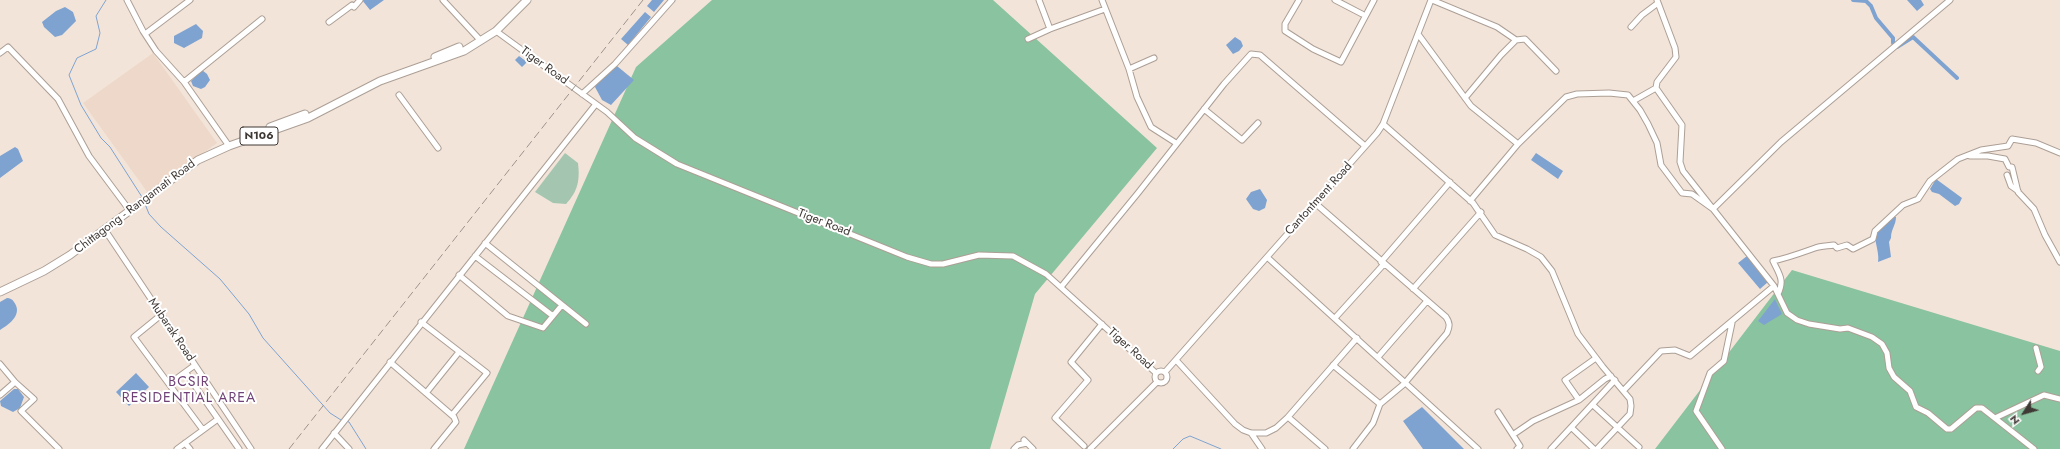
<!DOCTYPE html>
<style>
body{margin:0}
#map{position:relative;width:2060px;height:449px;overflow:hidden;background:#f3e4da;font-family:Jost,sans-serif}
canvas{display:block}
.north{position:absolute;left:2004px;top:393px;width:40px;height:40px;-webkit-text-stroke:3px #fff;paint-order:stroke;rotate:233deg;font-size:11px;font-weight:700;line-height:16px;text-align:center;color:#3f3935}
.north::after{content:'';display:block;margin:auto;width:14px;height:18px;background:#3f3935;clip-path:polygon(50% 0,100% 100%,50% 72%,0 100%)}
</style>
<div id="map">
<canvas width="2060" height="449"></canvas>
<div class="north">N</div>
</div>
<script>
const c = document.querySelector('canvas').getContext('2d');
c.lineJoin = 'round';
function paint(path, color) { c.fillStyle = color; c.fill(path, 'evenodd'); }
function stroke(path, color, width, dash) { c.strokeStyle = color; c.lineWidth = width; c.lineCap = dash ? 'butt' : 'round'; c.setLineDash(dash || []); c.stroke(path); }
function write(font, color, halo, rows, align = 'center') {
  c.font = font + ' Jost,sans-serif'; c.lineWidth = 4; c.setLineDash([]); c.textBaseline = 'middle'; c.strokeStyle = halo; c.fillStyle = color; for (const [text, x, y, turn = 0] of rows) {
    c.save(); c.translate(x, y); c.rotate((+turn || 0) * Math.PI / 180); c.textAlign = isNaN(turn) ? turn : align; if (halo) c.strokeText(text, 0, 0); c.fillText(text, 0, 0); c.restore();
  }
}
paint(new Path2D(`
 M153,53L217,143L148,193L83,103Z`), '#eed8c9');
paint(new Path2D(`
 M565,153L578,163C580,180 578,191 566,204L553,203L535,192Z`), '#a4c6b0');
paint(new Path2D(`
 M712,0H993L1157,148L1035,294L990,449H464L636,67Z
 M1792,270L2060,351V449H1655Z`), '#8ac39f');
paint(new Path2D(`
 M362,0H384L370,10Z
 M652,0H664L654,12L647,6Z
 M1907,0H1921L1924,5L1917,11Z
 M65,7L73,12L76,21L62,35L55,37L44,27L42,22L56,11Z
 M645,12L651,17L628,45L621,39Z
 M196,24L203,31L202,38L184,48L174,43V36Z
 M1235,37L1241,41L1243,46L1239,51L1233,54L1226,45Z
 M519,56L527,62L522,67L515,60Z
 M617,66L634,80L611,105L602,100L595,87L596,83Z
 M202,70L207,74L210,80L205,87L201,89L193,86L191,81Z
 M15,147L18,149L23,161L0,178V156Z
 M1536,153L1563,171L1558,179L1531,160Z
 M1936,179L1962,198L1959,204L1955,206L1939,194L1932,192L1930,189Z
 M1260,189L1267,200L1265,208L1259,211L1253,209L1246,199L1251,192Z
 M1893,217H1896C1896,225 1891,229 1891,238L1889,242L1891,257L1878,262C1880,253 1873,238 1876,233C1878,227 1888,221 1893,217Z
 M1747,256L1768,282L1760,289L1738,263Z
 M7,298C10,298 12,299 14,302C23,314 10,324 0,330V302Z
 M1775,299L1782,314L1764,325L1758,321Z
 M136,373L149,387L129,406L116,392Z
 M14,389H18L24,397L20,408L13,412L1,406L0,401Z
 M1422,407L1464,449H1423L1403,421Z`), '#7ea3d0');
stroke(new Path2D(`
 M106,0L96,16L100,33L96,49L77,58L69,75L81,105L101,138L110,147L142,197
 M145,204L149,214L161,227L220,279L249,314L263,338L330,413L341,420
 M346,421L349,422L366,449
 M1173,449L1183,439L1190,436L1221,449`), '#7ea3d0', 1);
stroke(new Path2D(`
 M1853,0L1866,1L1871,6L1876,18L1893,38V43
 M1897,47L1913,37L1957,78`), '#7ea3d0', 4);
const minor = new Path2D(`
 M127,0L143,31L156,51L184,82L229,146
 M443,0L481,41
 M1039,0L1050,29L1105,9
 M1102,0L1129,69L1137,97L1151,127L1176,143
 M1299,0L1285,24V31L1313,49L1341,62L1374,0
 M1335,0L1362,14
 M1432,0L1497,27L1516,40
 M1657,0L1675,48L1676,57L1657,82L1656,88L1682,125L1680,162L1683,171L1774,286L1787,313L1797,320L1809,324L1840,329L1848,328L1872,337L1882,344L1887,353L1889,368L1894,377L1910,391L1916,407L1928,413L1947,429H1951L1976,408H1982L2034,449
 M329,22L352,5L354,7L360,0
 M1631,27L1642,15L1658,3
 M496,31L607,112L635,138L677,164L907,257L931,264H943L979,255L1013,256L1046,274L1156,373
 M145,34L190,0
 M1418,34L1471,106L1518,144L1470,201
 M1028,39L1050,29
 M0,53L8,47L58,99L89,156L130,211
 M1129,69L1154,58
 M184,82L262,19
 M582,94L615,64L672,0
 M399,95L438,148
 M1465,98L1501,55L1516,40L1525,39L1556,71
 M1633,101L1656,88
 M1204,109L1242,140L1258,123
 M1383,124L1473,203L1495,235L1527,249L1541,257L1552,271L1578,334L1603,367L1630,399L1631,406L1630,414L1597,449
 M1518,144L1566,97L1577,94L1609,93L1628,95L1640,110L1648,124L1657,143L1661,165L1682,193L1692,194L1713,209L1781,142L1950,0
 M1970,156H1988L2005,159L2009,167H2012L2018,192L2034,209L2045,235L2060,262
 M2007,175L2011,186L2018,191
 M1315,203L1446,317C1450,323 1450,326 1447,333L1404,384L1380,404L1373,423L1353,449
 M105,230L251,449
 M485,243L586,324
 M475,256L553,316
 M1267,257L1478,449
 M1381,262L1450,182
 M459,275L508,316L543,328L562,305
 M1061,287L1138,193L1224,84L1251,54L1260,55L1365,146
 M1413,289L1481,212
 M1778,294C1785,280 1779,274 1773,261C1788,258 1801,253 1815,248C1820,246 1828,246 1834,245L1837,248L1847,245L1853,249L1873,239L1875,231L1903,205L1918,199L1930,181L1958,159L1981,150L2008,146L2012,139L2036,143L2060,153
 M161,315L134,337L203,430
 M1335,318L1384,264
 M421,322L487,373L452,415
 M2036,348L2041,367L2038,371
 M1378,357L1427,301
 M1596,358L1565,380L1579,400L1605,379L1611,376
 M1176,360L1235,424L1243,430L1251,433H1266L1276,428L1288,417L1357,338
 M390,362L454,417L456,422L434,449
 M0,364L15,382L34,399L21,411L59,449
 M1333,365L1380,404
 M1155 377a6 6 0 1 1 12 0a6 6 0 1 1-12 0Z
 M1165,372L1377,133L1383,124L1431,0
 M186,373L239,449
 M169,384L195,365
 M1624,390L1661,351L1675,350L1690,356L1774,286
 M426,393L459,352
 M0,395L15,382
 M1594,406L1639,447
 M1498,412L1520,446L1517,449
 M1288,417L1325,449
 M1995,418L2044,395L2060,399
 M1572,428L1594,449
 M334,433L349,449
 M1251,433L1262,449
 M1514,434L1533,421L1579,400
 M1024,440L1033,449
 M185,443L190,449
 M1084,446L1055,418L1088,380L1071,362L1102,324
 M177,449L218,419
 M322,449L596,104
 M1014,449L1018,445L1027,443
 M1090,449L1157,382
 M1551,449L1615,380
 M1722,449L1696,411L1710,373L1724,361L1732,323`);
const highway = new Path2D(`
 M435,57L459,47
 M270,127L305,114
 M0,292L44,271L70,255L198,160L229,146L308,118L380,81L464,51L496,31L527,0`);
stroke(minor, '#ac9f95', 7);
stroke(highway, '#ac9f95', 9);
stroke(minor, '#fff', 5);
stroke(highway, '#fff', 7);
stroke(new Path2D(`
 M289,449L643,0`), '#9d938c', 1, [8, 4]);
for (const [x, y, w] of [
 [259,136,38]
]) { const box = new Path2D(); box.roundRect(x - w / 2, y - 9, w, 18, 3); c.fillStyle = '#fff'; c.fill(box); stroke(box, '#3f3935', 1); }
write('bold 11px', '#3f3935', null, [
 ["N106",259,136]
]);
write('12px', '#3f3935', '#fff', [
 ["Tiger Road",544,66,36],
 ["Cantontment Road",1319,199,-48],
 ["Chittagong - Rangamati Road",135,207,-37],
 ["Tiger Road",824,223,21],
 ["Mubarak Road",171,330,56],
 ["Tiger Road",1130,349,42]
]);
c.letterSpacing = '1px';
write('14px', '#704277', '#fff', [
 ["BCSIR",189,383],
 ["RESIDENTIAL AREA",189,399]
]);
c.letterSpacing = '0px';
</script>
